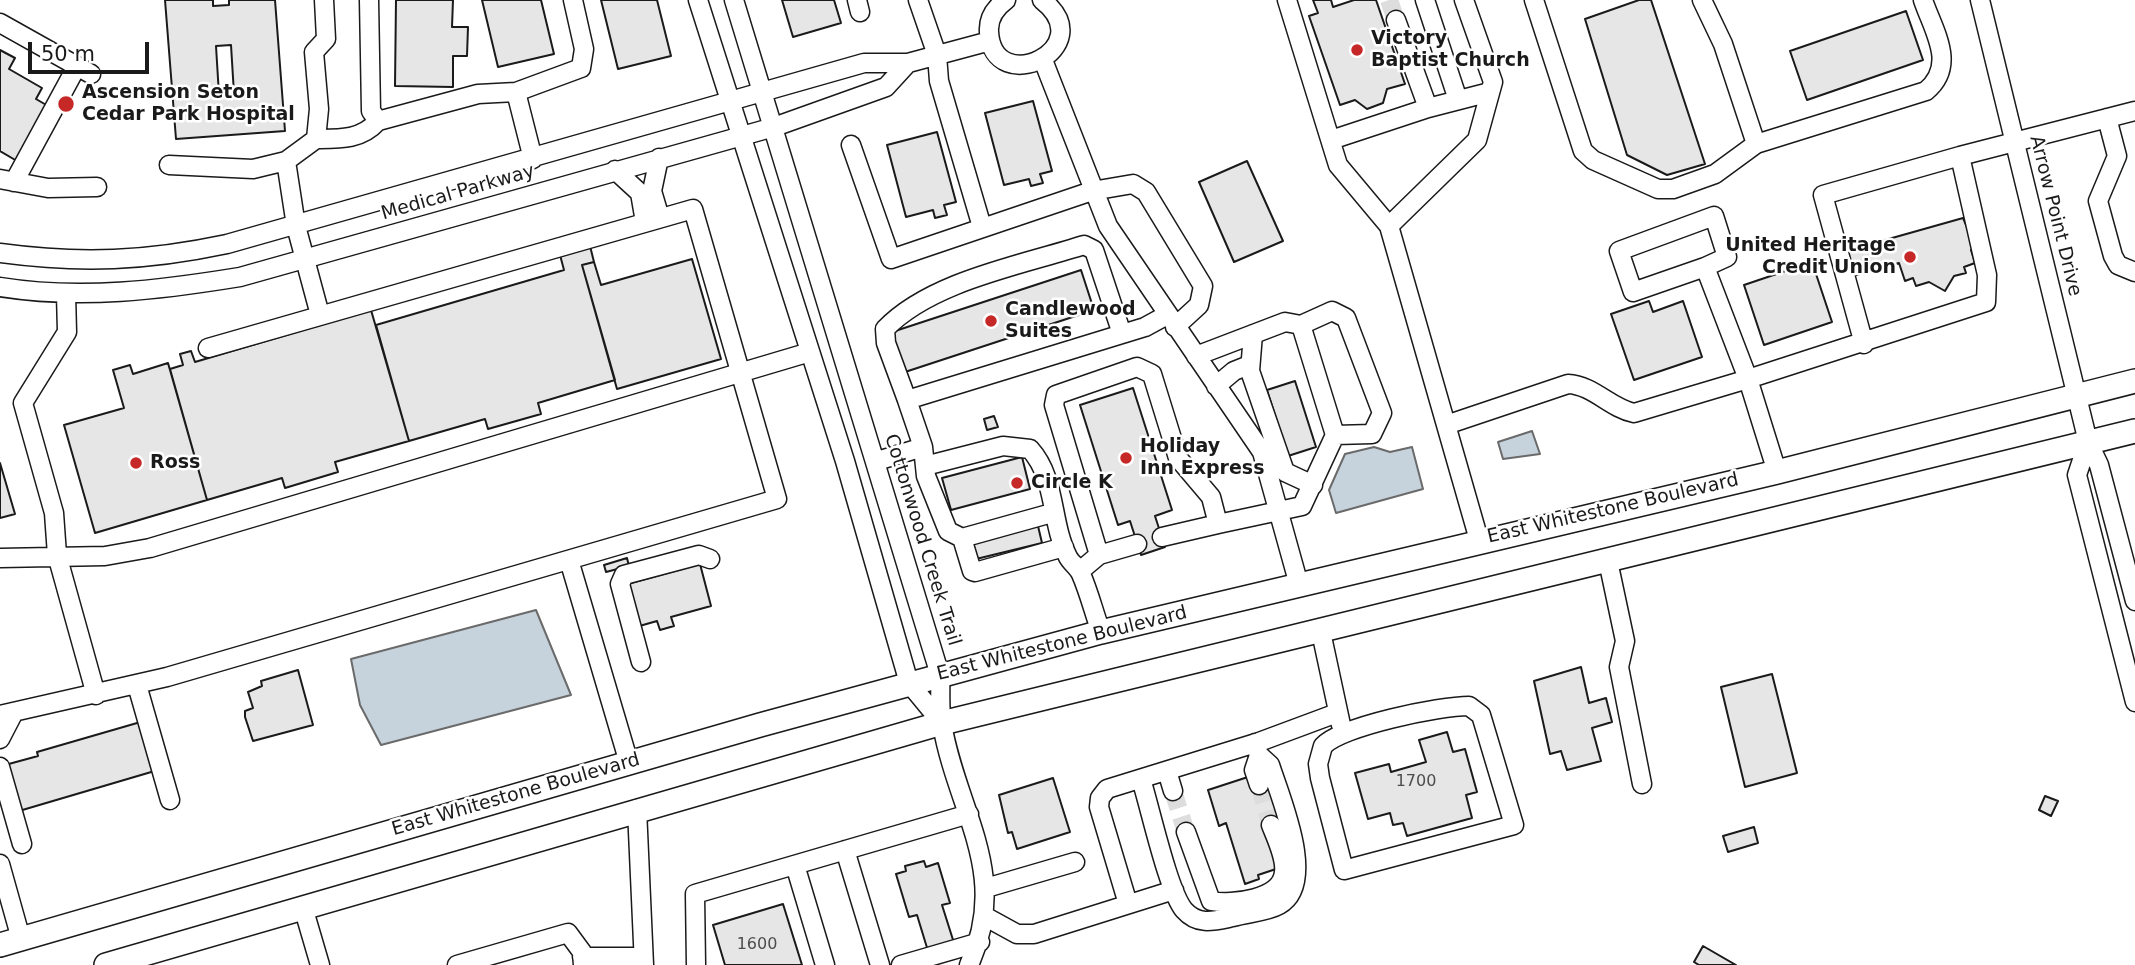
<!DOCTYPE html>
<style>
body{margin:0}
#map{position:relative;width:2135px;height:965px;overflow:hidden;background:#fff;font-family:"DejaVu Sans",sans-serif}
canvas{display:block}
.scale{position:absolute;left:28px;top:42px;width:121px;height:32px;box-sizing:border-box;border:4px solid #1a1a1a;border-top:0;padding-left:9px;font-size:21px;line-height:24px;white-space:nowrap;color:#1a1a1a;-webkit-text-stroke:5px #fff;paint-order:stroke}
</style>
<div id="map">
<canvas width="2135" height="965"></canvas>
<div class="scale">50 m</div>
</div>
<script>
const c = document.querySelector('canvas').getContext('2d');
c.lineJoin = 'round';
function paint(path, color) { c.fillStyle = color; c.fill(path, 'evenodd'); }
function stroke(path, color, width, dash) { c.strokeStyle = color; c.lineWidth = width; c.lineCap = dash ? 'butt' : 'round'; c.setLineDash(dash || []); c.stroke(path); }
function write(font, color, halo, rows, align = 'center') {
  c.font = font + ' "DejaVu Sans",sans-serif'; c.lineWidth = 5; c.setLineDash([]); c.textBaseline = 'middle'; c.strokeStyle = halo; c.fillStyle = color; for (const [text, x, y, turn = 0] of rows) {
    c.save(); c.translate(x, y); c.rotate((+turn || 0) * Math.PI / 180); c.textAlign = isNaN(turn) ? turn : align; if (halo) c.strokeText(text, 0, 0); c.fillText(text, 0, 0); c.restore();
  }
}
const water = new Path2D(`
 M1532,431L1540,454L1503,459L1498,442Z
 M1374,447L1390,452L1412,447L1423,489L1336,513L1329,490L1345,454Z
 M536,610L571,695L381,745L360,705L351,659Z`);
paint(water, '#c6d2dc');
stroke(water, '#6a6a6a', 2);
const building = new Path2D(`
 M165,0H213V6L229,5V0H275L285,131L176,139ZM231,45L234,94L219,95L216,46Z
 M396,0H453L452,27H468L467,56H453V87L395,86Z
 M482,0H541L554,54L498,67Z
 M601,0H657L671,56L618,69Z
 M782,0H834L841,23L793,37Z
 M1313,0H1331L1333,7L1354,0H1376L1405,84L1387,89L1383,103L1367,109L1355,100L1340,105L1309,16L1318,13Z
 M1639,0H1651L1705,164L1667,175L1627,155L1585,19Z
 M1906,11L1923,60L1807,100L1790,51Z
 M0,50L15,58L9,69L42,88L36,99L48,106L17,161L0,151Z
 M1033,101L1052,171L1040,174L1043,183L1031,186L1029,179L1004,185L985,113Z
 M937,132L956,202L944,205L947,215L935,218L933,210L906,217L887,145Z
 M1247,161L1283,241L1234,262L1199,182Z
 M1963,218L1976,248L1971,250L1975,263L1964,267L1966,273L1954,276L1945,291L1929,282L1916,286L1913,278L1905,281L1899,263L1853,276L1846,251Z
 M590,246L594,262L582,265L615,380L538,403L541,414L488,429L485,419L409,441L376,325L564,270L560,255Z
 M692,259L721,359L617,389L582,265L594,262L601,285Z
 M1812,262L1832,322L1764,345L1744,285Z
 M1081,270L1094,310L902,373L889,333Z
 M1649,301L1653,312L1683,301L1702,357L1634,380L1611,314Z
 M371,310L409,441L335,462L338,472L285,488L282,478L207,500L170,369L183,365L180,354L191,351L195,362Z
 M168,363L207,500L95,533L64,425L124,408L113,370L130,365L133,374Z
 M1295,381L1316,447L1288,456L1267,390Z
 M1133,388L1172,510L1155,516L1165,547L1141,555L1130,521L1118,525L1080,405Z
 M994,416L998,427L987,430L984,419Z
 M1022,457L1030,489L951,510L942,478Z
 M0,463L15,514L0,518Z
 M1038,526L1042,543L972,560L968,543Z
 M627,558L629,566L606,572L604,565Z
 M700,564L711,606L671,617L674,626L660,630L657,621L636,627L624,585Z
 M1581,667L1589,703L1606,698L1612,722L1592,728L1601,761L1567,770L1561,751L1550,754L1534,681Z
 M298,670L313,725L253,741L245,717V711L253,708L248,692L262,686L261,681Z
 M1772,674L1797,773L1745,787L1721,687Z
 M144,721L158,770L19,811L5,765L38,756L37,752Z
 M1447,732L1453,752L1465,749L1477,792L1466,795L1472,818L1407,836L1403,823L1393,825L1390,813L1368,819L1355,773L1389,764L1391,772L1426,762L1419,740Z
 M1251,776L1273,781L1285,821L1269,825L1282,867L1258,875L1259,879L1245,884L1226,823L1219,826L1208,790Z
 M1053,778L1070,832L1017,849L1012,832L1008,833L999,795Z
 M2045,796L2058,801L2051,816L2039,810Z
 M1754,827L1758,843L1728,852L1723,836Z
 M924,861L926,867L938,863L950,903L942,905L954,943L928,951L917,915L909,917L896,874L906,871L905,866Z
 M783,904L802,965H725L713,925Z
 M1703,946L1736,965H1699L1694,962Z`);
paint(building, '#e6e6e6');
stroke(building, '#1a1a1a', 2);
stroke(new Path2D(`
 M1389,0L1396,20
 M1259,785L1271,825
 M1173,791L1186,832`), '#ddd', 18, [18, 9]);
const minor = new Path2D(`
 M369,0L371,111L378,121L478,94L516,92L581,68L584,49L573,0
 M698,0L845,461L909,683L942,723
 M734,0L940,675C941,691 939,708 942,724C957,812 1011,873 969,965
 M857,0L860,12
 M918,0L937,55L939,81L982,227
 M1006,0C995,8 988,18 989,32C993,100 1103,48 1042,0
 M1287,0L1338,165L1389,226L1479,540
 M1425,0L1458,100
 M1534,0L1583,151L1593,160L1658,189H1673L1715,174L1756,144L1926,91C1957,65 1934,32 1923,0
 M1702,0L1723,44L1756,144
 M1980,0L2088,442L2099,465L2135,601
 M0,23L91,74
 M1043,60L1108,226L1262,452L1299,585
 M516,92L533,159
 M1428,108L1490,92
 M2107,118L2117,156L2098,201L2113,256L2118,265L2135,272
 M316,139C340,139 361,140 378,121
 M1331,140L1428,108L1396,20
 M851,145L891,259L1092,191L1133,184L1146,192L1203,286L1199,305L1175,327
 M659,158L652,191L660,218
 M169,165L253,169L286,161
 M615,170L640,193L645,222
 M0,179L48,188L97,187
 M14,182L77,66
 M1389,226L1477,140L1493,82L1464,0
 M0,253C81,264 147,261 227,244L864,63H908L990,41
 M0,287C81,300 160,290 240,277L774,127L886,87L908,63
 M66,294L67,332L23,403L54,513L57,555L96,695
 M320,315L296,226L286,161L316,139L319,109L314,52L326,39L324,0
 M1122,334L1094,250L1084,245C1022,265 931,281 885,329L886,343L907,400L1145,327L1167,315
 M1253,334L1250,371L1285,472L1313,485
 M1864,344L1823,195L1960,156
 M1196,356L1285,322L1301,325L1332,311L1346,318L1382,413L1372,434L1335,435
 M1216,386L1234,371L1249,365
 M1446,425L1568,384C1593,385 1610,408 1634,413L1748,379L1705,267L1633,292L1619,251L1714,216L1727,257L1705,267
 M2088,442L2077,475L2135,702
 M923,447L926,476L948,531L962,538L1052,513
 M877,461L923,447L907,400
 M925,466L1003,446L1030,449C1057,479 1050,522 1068,557C1071,563 1078,567 1081,574C1089,592 1094,613 1101,632
 M1777,472L1748,379L1986,302L1987,275L1960,156L2135,111
 M1162,537L1218,524
 M962,538L972,571L975,572L1064,547
 M1099,555L1137,544
 M0,558L105,556L150,548L810,352
 M569,560L629,763
 M1608,561L1625,641L1619,667L1642,784
 M1080,571L1099,555L1054,405L1056,395L1137,367L1152,374L1178,458L1211,497L1218,524L1302,506L1335,435L1301,325
 M1321,632L1341,725
 M641,662L620,584L624,575L699,555L710,559
 M137,685L170,800
 M1469,706L1481,715L1514,825L1344,870L1320,778L1318,764L1323,746C1341,726 1440,706 1469,706Z
 M0,715L167,677L777,499L693,209L208,348
 M0,739L14,712
 M1259,755L1254,770L1259,785
 M0,767L22,844
 M1167,771L1173,791
 M1141,779C1150,807 1168,891 1184,910C1198,926 1214,921 1233,917C1246,913 1267,912 1279,905C1318,883 1280,797 1270,765L1259,755L1255,743
 M637,809L644,965
 M1186,832L1211,901C1231,905 1282,900 1284,872C1286,858 1276,838 1271,825
 M845,850L880,965
 M0,864L21,939
 M795,865L825,965
 M986,888L1075,862
 M1128,904L1099,807L1100,798L1107,789L1259,742L1337,713
 M303,907L320,965
 M986,917L1017,934H1034L1174,890
 M582,957H643
 M457,965L568,933L582,952L583,965
 M696,965L695,894L969,814
 M901,965L980,942`);
const major = new Path2D(`
 M0,945L760,725L1101,632L1777,472L2135,381
 M106,965L942,723L2135,431`);
stroke(minor, '#1a1a1a', 21);
stroke(major, '#1a1a1a', 26);
stroke(minor, '#fff', 18);
stroke(major, '#fff', 23);
for (const [x, y, r, color] of [
 [1357,50,7,"#c62828"],
 [66,104,9,"#c62828"],
 [1910,257,7,"#c62828"],
 [991,321,7,"#c62828"],
 [1126,458,7,"#c62828"],
 [136,463,7,"#c62828"],
 [1017,483,7,"#c62828"]
]) { const dot = new Path2D(); dot.arc(x, y, r, 0, 2 * Math.PI); c.fillStyle = color; c.fill(dot); stroke(dot, '#fff', 2.5); }
write('16px', '#4d4d4d', null, [
 ["1700",1416,782],
 ["1600",757,945]
]);
write('bold 19px', '#1a1a1a', '#fff', [
 ["Victory",1371,39],
 ["Baptist Church",1371,61],
 ["Ascension Seton",82,93],
 ["Cedar Park Hospital",82,115],
 ["United Heritage",1896,246,"right"],
 ["Credit Union",1896,268,"right"],
 ["Candlewood",1005,310],
 ["Suites",1005,332],
 ["Holiday",1140,447],
 ["Inn Express",1140,469],
 ["Ross",150,463],
 ["Circle K",1031,483]
], 'left');
write('19px', '#1a1a1a', '#fff', [
 ["Medical Parkway",458,193,-16],
 ["Arrow Point Drive",2055,216,76],
 ["East Whitestone Boulevard",1613,509,-13],
 ["Cottonwood Creek Trail",922,540,73],
 ["East Whitestone Boulevard",1062,644,-14],
 ["East Whitestone Boulevard",516,795,-16]
]);
</script>
